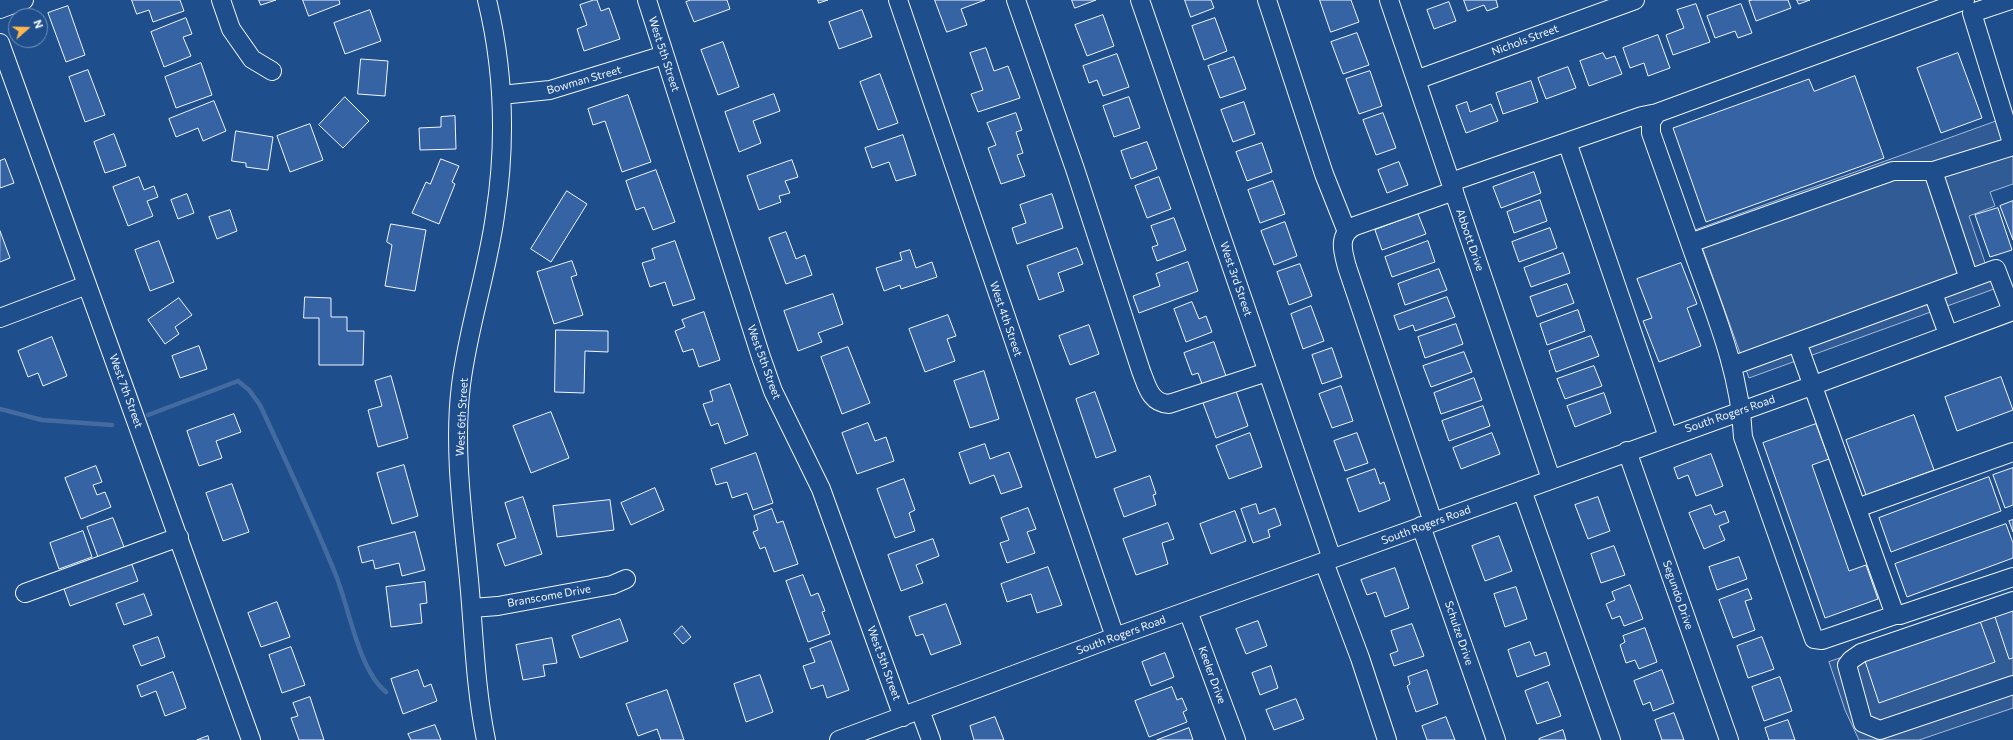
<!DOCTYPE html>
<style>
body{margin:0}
#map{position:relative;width:2013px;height:740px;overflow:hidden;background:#1f4e8c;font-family:Commissioner,sans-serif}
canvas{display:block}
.north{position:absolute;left:8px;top:8px;width:40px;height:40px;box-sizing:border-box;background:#1f4e8c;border:1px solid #7391ba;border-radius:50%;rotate:70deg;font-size:11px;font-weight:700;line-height:16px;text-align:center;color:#f2f6ff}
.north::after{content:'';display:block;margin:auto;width:14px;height:18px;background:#ffb74d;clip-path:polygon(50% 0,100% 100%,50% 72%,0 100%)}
</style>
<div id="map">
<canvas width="2013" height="740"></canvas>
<div class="north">N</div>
</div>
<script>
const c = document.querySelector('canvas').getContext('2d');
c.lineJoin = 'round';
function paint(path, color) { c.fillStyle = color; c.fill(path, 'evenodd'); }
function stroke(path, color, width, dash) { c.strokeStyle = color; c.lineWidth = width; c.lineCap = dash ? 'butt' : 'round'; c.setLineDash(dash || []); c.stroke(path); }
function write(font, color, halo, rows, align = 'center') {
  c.font = font + ' Commissioner,sans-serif'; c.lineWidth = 3; c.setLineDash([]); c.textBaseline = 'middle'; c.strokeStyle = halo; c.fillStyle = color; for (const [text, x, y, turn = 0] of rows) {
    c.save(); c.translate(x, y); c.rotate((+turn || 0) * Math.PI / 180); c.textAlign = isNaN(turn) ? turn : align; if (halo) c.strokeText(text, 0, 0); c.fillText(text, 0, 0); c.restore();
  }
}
const built = new Path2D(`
 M2005,118L2013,122V184L1990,192L1995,206L1969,216L1994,289L1749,378L1696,230Z
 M2013,600V708L1919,740H1859L1845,710L1829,662Z`);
paint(built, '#305b95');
stroke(built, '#a8bbd7', 1);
stroke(new Path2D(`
 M0,409L42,420L112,425
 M148,415L238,381L249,390L260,405C286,461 312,516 335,573C349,606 358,670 386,692`), '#446ba0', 4.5);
const building = new Path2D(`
 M132,0H180L184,11L153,22L149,10L137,14Z
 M259,0H276L261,5Z
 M303,0H339L340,4L309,16Z
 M594,0H597L601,11L609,8L620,39L584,51L577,29L587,25L580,5Z
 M691,0H727L730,9L694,22L686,2Z
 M818,0H828L819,3Z
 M935,0H985L961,9L967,25L947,32Z
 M1072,0H1096L1075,8Z
 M1185,0H1211L1214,8L1191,17Z
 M1320,0H1351L1359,22L1331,32Z
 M1464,0H1496L1498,7L1487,11L1484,5L1468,11Z
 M1753,0H1788L1791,8L1756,21L1749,1Z
 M1797,0H1810L1799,4Z
 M1449,2L1456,21L1434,29L1427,10Z
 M1696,4L1710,42L1673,55L1666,35L1684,28L1677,10Z
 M1741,4L1752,33L1738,38L1735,31L1715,38L1707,16Z
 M68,6L85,55L66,62L48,13Z
 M370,10L381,41L345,54L334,23Z
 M862,10L872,37L839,49L829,22Z
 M1103,15L1114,46L1087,56L1075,25Z
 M186,18L192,34L183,37L191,56L164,67L151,32Z
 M1215,18L1227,51L1204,60L1192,26Z
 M1357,33L1369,65L1343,74L1331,42Z
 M1658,35L1670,68L1648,76L1644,63L1630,68L1623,48Z
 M723,42L739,87L718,95L701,50Z
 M986,48L994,71L1008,66L1020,98L978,112L971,94L983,90L970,53Z
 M1603,53L1606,59L1615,56L1622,74L1589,86L1580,61Z
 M1958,53L1982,118L1941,133L1917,68Z
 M1117,54L1129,87L1103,96L1097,80L1089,83L1083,66Z
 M1234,57L1246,89L1220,98L1208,66Z
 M361,59L388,61L385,96L358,94Z
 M201,63L212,95L176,108L165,77Z
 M1568,67L1576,88L1546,99L1538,78Z
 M88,70L105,115L85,122L69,77Z
 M1370,71L1382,106L1359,114L1346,79Z
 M880,74L898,123L878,130L860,82Z
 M1855,76L1884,158L1706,222L1673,128L1809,79L1814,91Z
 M1531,81L1538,102L1503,114L1496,93Z
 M774,94L780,111L753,121L761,143L739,152L725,112Z
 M628,95L651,162L622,172L605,121L593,125L588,109Z
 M345,97L369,121L343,148L319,125Z
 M1129,97L1140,128L1114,137L1103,106Z
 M214,101L226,131L203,141L198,128L176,137L169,119Z
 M1244,102L1255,134L1233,142L1221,110Z
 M1467,102L1470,112L1491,104L1498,121L1466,133L1456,106Z
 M1016,113L1022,130L1016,132L1023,153L1017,155L1025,176L1001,184L988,148L996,145L987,123Z
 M1383,113L1396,148L1376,155L1363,120Z
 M455,116L456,149L420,150L419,128L441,127V117Z
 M310,124L323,160L290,172L277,136Z
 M236,131L273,137L268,170L246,167V163L232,161Z
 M114,134L126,166L105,173L94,142Z
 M903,135L916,175L896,181L889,162L872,168L865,148Z
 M1147,142L1157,169L1131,179L1121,151Z
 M1262,143L1272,172L1247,181L1236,152Z
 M5,159L14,183L0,188V161Z
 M441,159L459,166L452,182L455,184L439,224L412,213L426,182L430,184Z
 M792,160L798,177L785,181L790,193L779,196L781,202L759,210L747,176Z
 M1399,162L1408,185L1387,193L1378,170Z
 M656,170L675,222L653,230L644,207L636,210L626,181Z
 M1534,172L1541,193L1501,208L1493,187Z
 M139,177L144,190L154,186L158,197L147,201L153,216L128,226L113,187Z
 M1159,177L1171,209L1147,218L1135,186Z
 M1273,181L1285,214L1260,223L1248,190Z
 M567,191L587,204L551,262L531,249Z
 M187,194L194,213L178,219L171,200Z
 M1052,194L1063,228L1017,244L1012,228L1026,223L1020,205Z
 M1540,200L1547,221L1514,233L1507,212Z
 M2013,201V240L2000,206Z
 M1998,208L2012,250L1990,257L1975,215Z
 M230,210L237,231L217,239L209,217Z
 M1418,214L1426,234L1382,250L1375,230Z
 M1174,218L1186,250L1157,261L1152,247L1158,245L1151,226Z
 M1285,222L1297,256L1274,265L1261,231Z
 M391,224L426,230L415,291L385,286L392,245L387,242Z
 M1550,228L1557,248L1519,262L1512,242Z
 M0,231L10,258L0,262Z
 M786,232L796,259L805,255L812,275L786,284L769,238Z
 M159,241L174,282L150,291L135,250Z
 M675,241L695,299L673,306L665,282L650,287L642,263L655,259L652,249Z
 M1428,241L1435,262L1392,277L1385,257Z
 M1077,248L1083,264L1058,273L1064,291L1039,300L1027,266Z
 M910,250L916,268L932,262L937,277L901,289L900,285L884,291L876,268L902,260L900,253Z
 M1563,253L1570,273L1531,287L1524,268Z
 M572,261L577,275L571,277L583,315L554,324L537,272Z
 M1188,262L1198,291L1139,313L1133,296L1160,286L1156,274Z
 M1681,263L1697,304L1687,308L1701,346L1659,362L1643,321L1652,318L1637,279Z
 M1300,264L1312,296L1289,305L1277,272Z
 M1439,269L1447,290L1405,305L1398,284Z
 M1567,284L1574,303L1537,317L1530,297Z
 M833,294L843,324L818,333L822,342L798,351L784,311Z
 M305,297L331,298V317H347V331H364L363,365H319V318H304Z
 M1447,297L1455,317L1415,331L1413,325L1399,330L1394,316Z
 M179,298L192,315L175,327L179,334L165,344L148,320Z
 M1192,302L1199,319L1206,316L1212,332L1186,342L1174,309Z
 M1311,306L1324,341L1303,349L1291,314Z
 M1578,310L1585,331L1547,345L1540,324Z
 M704,312L720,360L699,367L693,349L683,352L675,331L685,327L682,320Z
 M948,315L956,336L947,339L955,361L925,372L909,329Z
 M1456,324L1463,344L1425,358L1418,337Z
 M1089,325L1099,354L1070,365L1059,336Z
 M556,330L608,331V352L585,351L584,393L555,392Z
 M1591,336L1599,356L1556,372L1549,351Z
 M52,337L67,376L43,386L38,373L28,377L18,351Z
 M1214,342L1226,376L1202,384L1198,373L1192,375L1184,353Z
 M199,346L207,369L180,378L172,356Z
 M848,347L870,403L842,414L821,357Z
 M1332,348L1342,377L1322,384L1312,355Z
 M1464,352L1472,372L1431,387L1423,366Z
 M1594,366L1602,386L1565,399L1557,379Z
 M984,371L999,419L970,428L954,381Z
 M391,376L408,438L378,447L368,410L382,406L375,381Z
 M2001,377L2013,410L1957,431L1945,397Z
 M1474,378L1482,400L1441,414L1434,393Z
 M730,384L748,435L725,444L718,423L711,426L703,404L713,401L710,391Z
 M1341,386L1353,421L1332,428L1319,394Z
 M1236,391L1248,426L1216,438L1203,403Z
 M1095,392L1116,451L1096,458L1076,399Z
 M1604,393L1611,413L1575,427L1567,406Z
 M1483,406L1490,426L1449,441L1442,421Z
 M551,412L569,458L531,473L513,426Z
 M234,414L241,432L216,441L222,458L199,466L187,431Z
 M1914,415L1934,470L1866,495L1846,440Z
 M868,423L875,441L886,437L894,461L857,474L842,433Z
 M1816,424L1829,459L1812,465L1849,571L1866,565L1878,599L1825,618L1763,443Z
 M1250,433L1262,467L1229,479L1216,446Z
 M1357,433L1368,463L1345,471L1334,441Z
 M1492,433L1500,454L1461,469L1453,448Z
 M985,444L990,459L1009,452L1022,487L1001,494L994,475L970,484L959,453Z
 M756,453L773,503L753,510L747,493L732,498L727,482L716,485L711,469Z
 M1711,454L1723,486L1696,496L1688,475L1678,479L1674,468Z
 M404,465L418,516L392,524L377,473Z
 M96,466L102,482L93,485L97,495L105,492L111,507L81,519L65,478Z
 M2013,468V505L2005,508L1993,475Z
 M1375,469L1380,484L1384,482L1390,500L1359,512L1347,479Z
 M1150,476L1156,494L1153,495L1156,505L1124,517L1114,489Z
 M1989,477L2001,511L1891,552L1879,518Z
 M904,479L915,510L909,513L915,531L895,538L877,489Z
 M232,484L249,532L223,541L206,493Z
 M655,488L664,510L631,525L621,503Z
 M523,497L542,554L505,566L497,544L516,538L505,503Z
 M1598,497L1610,531L1588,539L1575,505Z
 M610,500L614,530L557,537L553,506Z
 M1256,504L1259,514L1275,508L1281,525L1268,530L1270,537L1253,543L1241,509Z
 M1711,505L1715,515L1725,511L1729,522L1719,526L1725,540L1704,549L1689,513Z
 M1028,508L1036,529L1027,532L1035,553L1007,563L1000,543L1009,540L1001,518Z
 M772,509L777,523L783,521L798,564L774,572L765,547L760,549L753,532L758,530L754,516Z
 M1235,511L1246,541L1211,554L1200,524Z
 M113,518L124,547L98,557L87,527Z
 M2013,520V532L2009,521Z
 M1168,523L1174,539L1162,543L1168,564L1136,575L1123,539Z
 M2006,524L2013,543V558L1907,597L1895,564Z
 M83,531L92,557L59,569L50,543Z
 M415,532L425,570L402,576L399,563L375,569L373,560L362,563L358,547Z
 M1499,536L1512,571L1485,581L1472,546Z
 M933,539L939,556L916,565L923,583L901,591L888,555Z
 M1614,546L1625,575L1601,583L1591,554Z
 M1739,557L1747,579L1717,590L1709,567Z
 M131,562L138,581L70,606L63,586Z
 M1048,567L1062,605L1037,613L1031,594L1007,602L1001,584Z
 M1395,568L1409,608L1385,617L1376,592L1367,595L1361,580Z
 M803,575L811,596L818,593L825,611L822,612L830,634L808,642L786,581Z
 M425,582L427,603L420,604L422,623L391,627L386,587Z
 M1630,585L1643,619L1624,626L1620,616L1612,619L1606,604L1615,600L1612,592Z
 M1516,587L1527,619L1505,627L1494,594Z
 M1748,589L1752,599L1745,601L1755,630L1733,638L1719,600Z
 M144,594L152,615L124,625L116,604Z
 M277,602L290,637L261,647L248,613Z
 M946,604L961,644L931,655L923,634L916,636L909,617Z
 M2013,611V658L2009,659L1995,617Z
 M620,619L628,641L580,658L572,636Z
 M1258,621L1267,646L1246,654L1236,629Z
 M1980,621L1995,662L1879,703L1865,661Z
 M1412,624L1424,656L1394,666L1390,654L1398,651L1391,631Z
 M682,626L691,637L683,644L674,634Z
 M1645,628L1657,662L1639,669L1635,660L1626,663L1620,645L1625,642L1623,636Z
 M158,637L165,657L141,666L133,646Z
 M1762,637L1774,669L1748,678L1737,646Z
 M552,638L557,663L543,665L545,676L523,680L516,645Z
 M831,641L849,690L827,698L823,685L811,689L803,666L815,662L810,649Z
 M1530,642L1535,656L1546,652L1550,665L1517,677L1508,650Z
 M291,647L305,685L282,693L269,655Z
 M1165,653L1174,677L1151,686L1142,662Z
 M1271,666L1278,688L1260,695L1252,673Z
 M418,670L424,687L431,684L437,701L403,714L391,679Z
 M1427,670L1438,704L1416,712L1407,686L1410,684L1408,677Z
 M1662,670L1674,703L1653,711L1650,702L1643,705L1634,681Z
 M173,672L186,708L165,716L156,691L141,697L137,686Z
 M760,675L773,712L746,722L734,684Z
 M1780,677L1792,711L1764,721L1752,687Z
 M1548,682L1561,716L1537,724L1525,691Z
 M1172,687L1177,700L1182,698L1187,710L1183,712L1187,722L1149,737L1135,701Z
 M667,690L684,740H661L657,729L638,736L626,704Z
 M310,697L324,740H299L291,718L298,716L293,703Z
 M1296,699L1304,719L1274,730L1266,710Z
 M1674,713L1684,740H1662L1655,720Z
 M995,717L1004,740H974L970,726Z
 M1446,717L1455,740H1427L1422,726Z
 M1788,720L1795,740H1769L1765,728Z
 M435,725L441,740H411L408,734Z
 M1189,728L1193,740H1157Z
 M1563,730L1566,740H1539V739Z
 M208,736L209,740H197Z`);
paint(building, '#3563a3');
stroke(building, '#f2f6ff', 1);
const minor = new Path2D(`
 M221,0L231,29L252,59L272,71
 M647,0L761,357L773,391L821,489L903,717
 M898,0L1115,637
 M1016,0L1075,169L1141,371C1147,386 1150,403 1169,404L1267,372
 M1140,0L1332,559
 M1267,0L1324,174L1347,232
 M1389,0L1551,479
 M2011,0L1972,13L2013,146
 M0,9L24,0
 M0,43L251,740
 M1416,80L1635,0
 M501,95L550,90L664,55
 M1567,142L1668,437
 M1451,182L1642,116L1657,113
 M1690,243L1651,133V122L1657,113L1965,0
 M1969,279L1996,269L2012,311
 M1933,293L1948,334
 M0,318L87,285
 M1797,342L1895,615H1900L2013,577
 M1732,366L1969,279L1933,171
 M1627,451L1729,740
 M1522,490L1611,740
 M1857,508L2013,452
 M1433,522L1347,267C1343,252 1337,235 1355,226L1454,191
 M1421,526L1496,740
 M1324,562L1360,658L1387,740
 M25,593L179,537
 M2013,601L1861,653L1851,660L1847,665L1863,723L1880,730L2013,685
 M472,608L498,606L612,585L626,579
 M1188,611L1236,740
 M1895,615L1822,640L1814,639L1743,437C1740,369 1712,306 1690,243L1893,171H1933L2013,146
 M920,710L931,740
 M486,740C475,686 474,634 469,580C463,516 453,449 461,385C468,328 487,273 495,216C506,145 504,70 487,0
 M839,740L1115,637L1814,385L2013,311`);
stroke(minor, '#f2f6ff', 20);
stroke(minor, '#1f4e8c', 18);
write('11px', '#f2f6ff', '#1f4e8c', [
 ["Nichols Street",1525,40,-20],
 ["West 5th Street",664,54,72],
 ["Bowman Street",584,80,-16],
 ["Abbott Drive",1470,240,71],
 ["West 3rd Street",1236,279,71],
 ["West 4th Street",1006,319,71],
 ["West 5th Street",764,362,70],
 ["West 7th Street",126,391,70],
 ["South Rogers Road",1730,414,-19],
 ["West 6th Street",462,417,-87],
 ["South Rogers Road",1426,525,-20],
 ["Segundo Drive",1678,595,71],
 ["Branscome Drive",549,596,-10],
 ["Schulze Drive",1459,633,71],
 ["South Rogers Road",1121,635,-20],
 ["West 5th Street",884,663,70],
 ["Keeler Drive",1212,675,70]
]);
</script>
